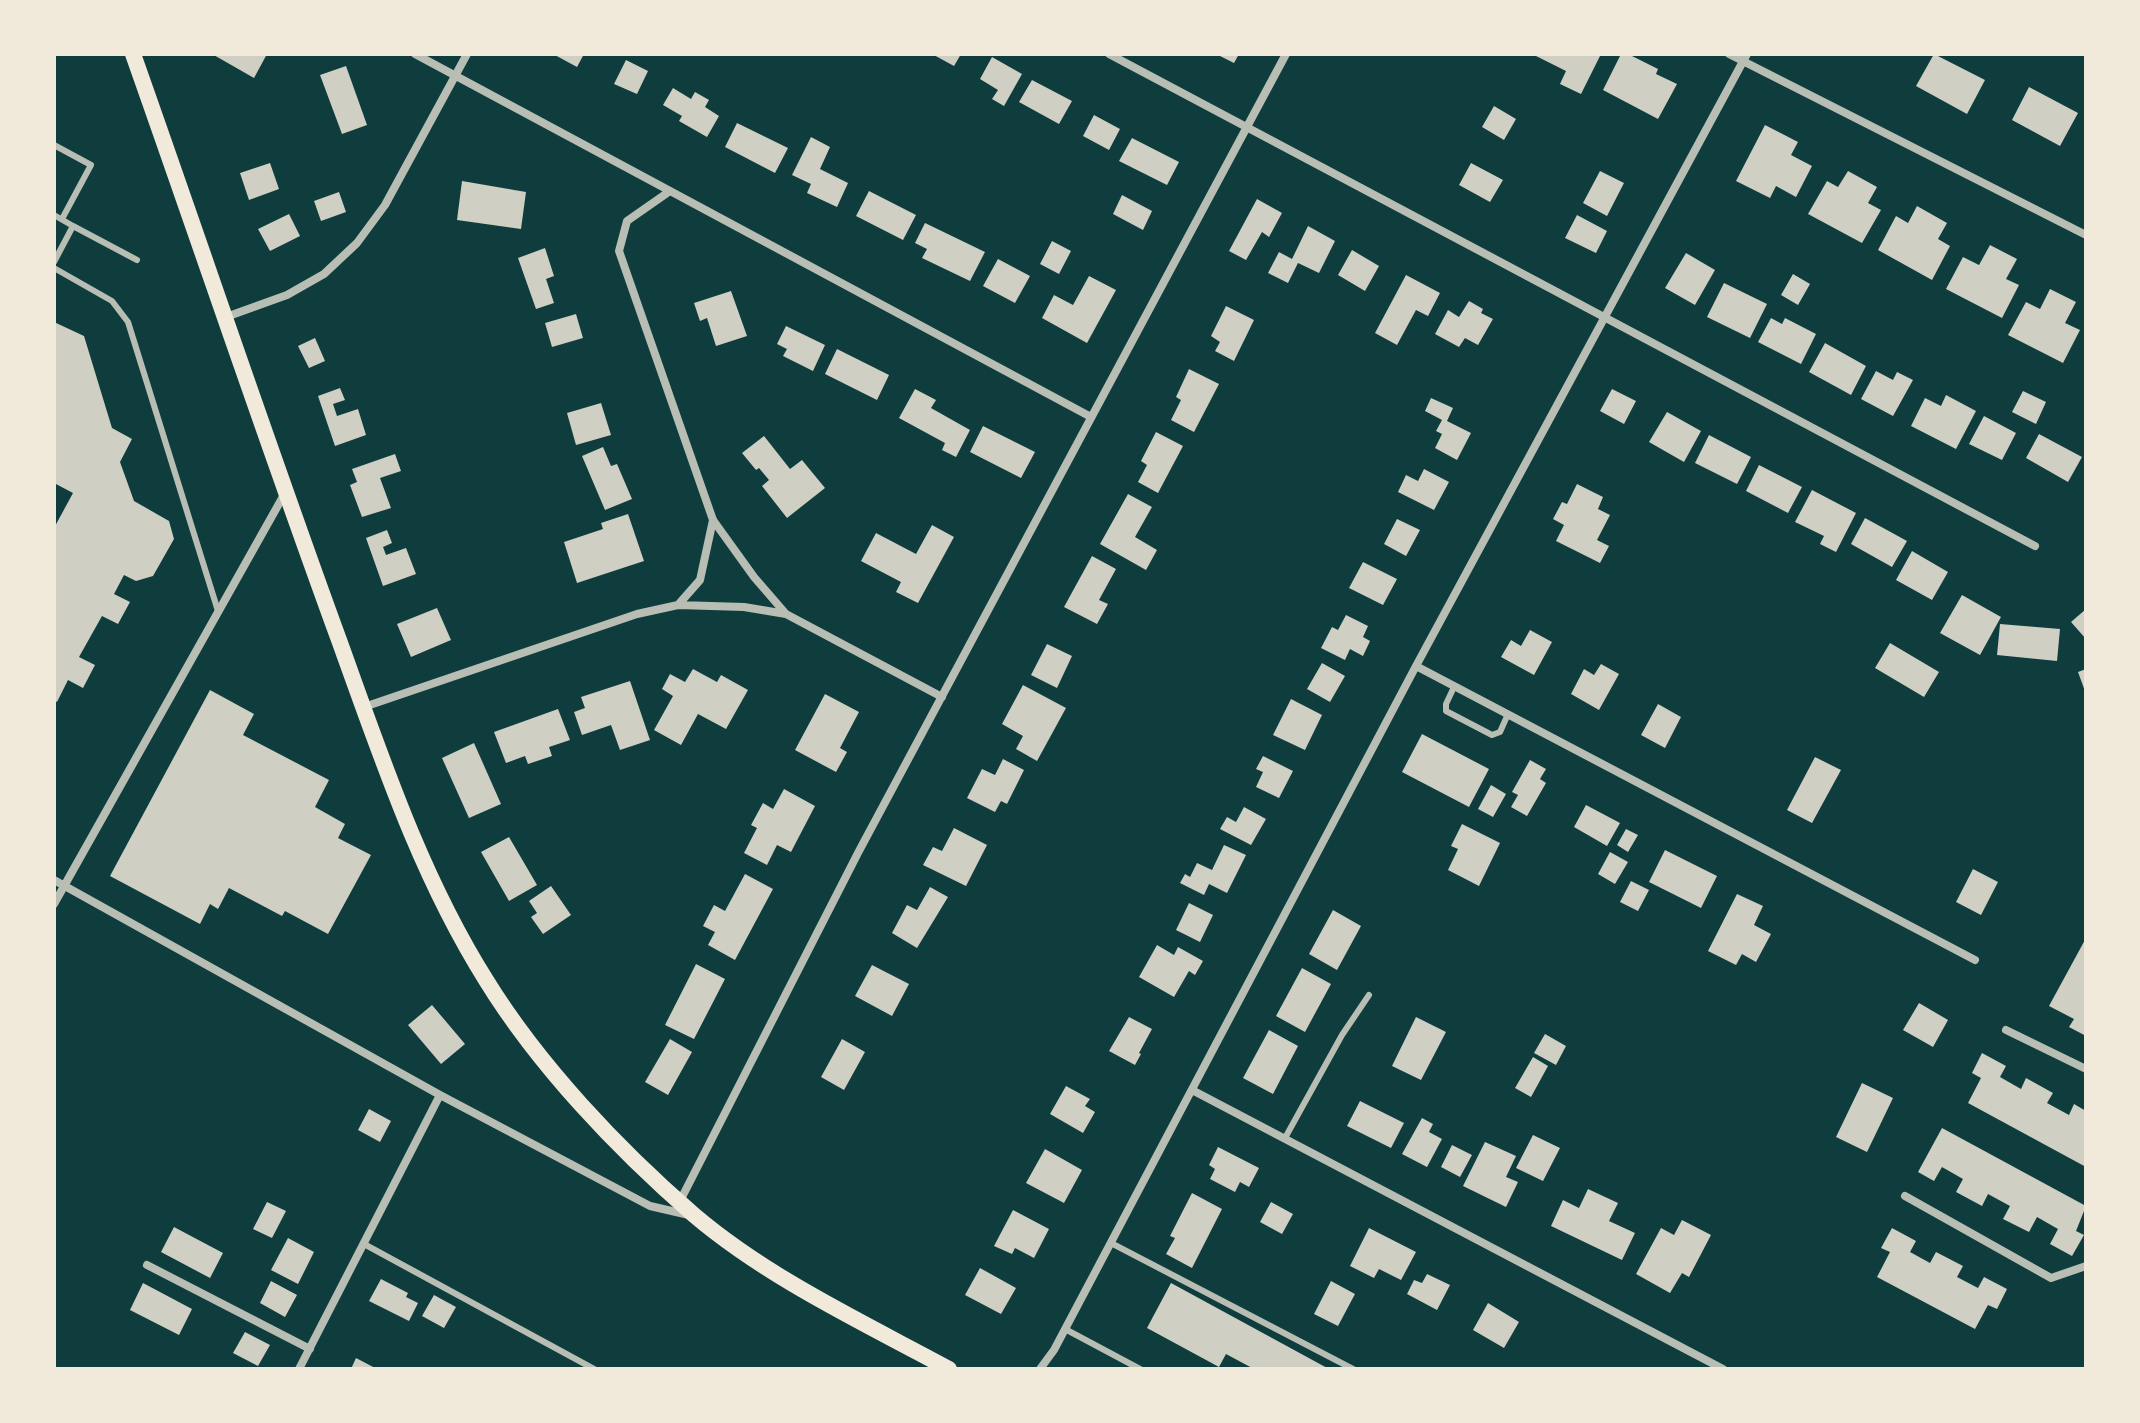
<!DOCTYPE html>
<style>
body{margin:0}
#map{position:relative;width:2140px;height:1423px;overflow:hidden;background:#0f3d3e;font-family:"Source Sans 3",sans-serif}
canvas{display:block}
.frame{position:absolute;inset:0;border:56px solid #f1e9da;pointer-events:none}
</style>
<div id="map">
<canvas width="2140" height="1423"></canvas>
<div class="frame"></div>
</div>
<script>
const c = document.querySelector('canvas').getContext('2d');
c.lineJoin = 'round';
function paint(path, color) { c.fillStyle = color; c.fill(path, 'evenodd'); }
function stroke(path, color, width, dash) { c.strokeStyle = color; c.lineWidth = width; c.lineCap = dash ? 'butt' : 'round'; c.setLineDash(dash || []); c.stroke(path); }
paint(new Path2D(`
 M212,54L250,55L267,54L254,78Z
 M553,54H584L577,67Z
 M932,54H961L954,66Z
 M1216,54H1239L1234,63Z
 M1532,54H1601L1581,94L1560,84L1566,71Z
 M1621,54H1628L1658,69L1656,74L1677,84L1658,119L1603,90Z
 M1934,54L1985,80L1967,114L1916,86Z
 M992,57L1022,74L1004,106L992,99L998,90L980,79Z
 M626,60L648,71L637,94L614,84Z
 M346,66L367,125L342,134L320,75Z
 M1032,80L1072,101L1059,124L1019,102Z
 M2029,87L2078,113L2060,146L2012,120Z
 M673,88L691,99L695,92L709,100L705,107L719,116L707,137L679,121L682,116L663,105Z
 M1494,106L1516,119L1504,140L1482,127Z
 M1094,115L1120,129L1109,150L1083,136Z
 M737,123L788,148L775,173L725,147Z
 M1765,125L1798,142L1791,155L1812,166L1796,197L1776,186L1770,198L1736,181Z
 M811,137L830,147L820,169L848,183L837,207L807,193L811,184L792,175Z
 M1132,138L1179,162L1167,185L1119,161Z
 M270,163L279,189L249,200L240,173Z
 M1471,163L1503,180L1490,202L1459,185Z
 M1600,171L1624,183L1607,216L1583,203Z
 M1848,171L1877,187L1868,203L1881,210L1862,243L1808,214L1827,181L1838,187Z
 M462,181L526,192L521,229L457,220Z
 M869,191L916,215L903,240L856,216Z
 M339,192L346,212L321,221L314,201Z
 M1122,195L1152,211L1143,230L1113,214Z
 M1257,199L1282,213L1269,237L1262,232L1246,260L1229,251Z
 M1917,206L1947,223L1938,239L1950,246L1932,280L1878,250L1896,216L1908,223Z
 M289,214L300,236L270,251L258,229Z
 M1577,215L1607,231L1596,253L1565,238Z
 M925,223L985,252L970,281L922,258L927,249L915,243Z
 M1308,226L1335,241L1319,273L1298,263L1288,283L1268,273L1279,252L1292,259Z
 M1052,241L1071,251L1059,274L1040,264Z
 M1990,245L2017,259L2006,279L2019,285L2002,318L1946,289L1963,257L1979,265Z
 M545,248L554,276L546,279L554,303L536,309L518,258Z
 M1352,250L1379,266L1365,291L1338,275Z
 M1686,253L1715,270L1695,305L1665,288Z
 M998,259L1030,276L1015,303L983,286Z
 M1793,274L1810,284L1798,305L1781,295Z
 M1406,275L1440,293L1428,316L1416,310L1397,345L1375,333Z
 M1089,276L1116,290L1087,343L1042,318L1054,295L1073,305Z
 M1724,283L1767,304L1750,338L1707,317Z
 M2050,289L2076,302L2065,323L2080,330L2063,363L2008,335L2026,302L2040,309Z
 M731,291L747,336L716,346L707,318L700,321L694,303Z
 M1469,301L1483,309L1481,313L1493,319L1478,345L1465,338L1459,347L1435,334L1448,310L1459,317Z
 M1226,306L1254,320L1234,361L1215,351L1220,342L1211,336Z
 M576,314L583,338L552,347L545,323Z
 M1771,318L1782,324L1785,318L1816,334L1801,364L1758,342Z
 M54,322L84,336L112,428L132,439L120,462L134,501L169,521L174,539L153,576L136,581L124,575L114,594L130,602L118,624L102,616L79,657L95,665L83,688L68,680L57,702L54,700V528L73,493L54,483Z
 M786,326L825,345L813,371L783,356L787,349L777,344Z
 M315,338L325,361L309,368L298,346Z
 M1825,343L1866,366L1851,395L1809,372Z
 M837,349L889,375L877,400L825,374Z
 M1189,369L1219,384L1194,432L1171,420L1181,400L1176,397Z
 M1876,371L1893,380L1897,372L1913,380L1893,416L1861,399Z
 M340,388L345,400L333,404L337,416L358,409L366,435L335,446L318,396Z
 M915,389L936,400L931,408L970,430L956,457L942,450L945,443L899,418Z
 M1612,389L1636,401L1624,424L1600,411Z
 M2023,391L2046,402L2036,424L2012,412Z
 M1946,395L1976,411L1956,449L1911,426L1925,398L1941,406Z
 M1431,398L1453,408L1447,421L1471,433L1457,460L1435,448L1442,434L1436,431L1442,420L1425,411Z
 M601,403L611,435L576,445L567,413Z
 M1667,412L1701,431L1684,462L1649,442Z
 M1984,416L2016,433L2002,460L1969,444Z
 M983,426L1035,452L1021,478L970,452Z
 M1156,432L1183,446L1158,493L1138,482L1147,465L1141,461Z
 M2039,434L2082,457L2068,482L2026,458Z
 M1709,435L1751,457L1737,484L1695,463Z
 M764,436L790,469L802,460L825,488L787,518L762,486L769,480L759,468L756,470L742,453Z
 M603,447L611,466L617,464L632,499L605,510L582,456Z
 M395,454L401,471L380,478L391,508L362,517L350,485L357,482L352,469Z
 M1759,465L1802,487L1788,513L1746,491Z
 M1424,469L1449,482L1434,510L1398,492L1406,475L1418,481Z
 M1577,484L1603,497L1598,509L1610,515L1597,540L1609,546L1600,563L1556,541L1564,525L1553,519L1562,502L1567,504Z
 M1812,490L1856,513L1836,552L1820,544L1824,536L1795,522Z
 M1128,494L1152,507L1135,537L1157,550L1146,570L1100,544Z
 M628,514L644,561L577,583L564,542L603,529L601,523Z
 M1865,518L1907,541L1892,567L1851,544Z
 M1397,519L1420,530L1406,556L1384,544Z
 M932,525L954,537L918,603L896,592L901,582L861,561L876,533L916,554Z
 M387,530L392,543L383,547L386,555L406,548L416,574L383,586L366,538Z
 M1912,551L1948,572L1932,600L1896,580Z
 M1092,556L1116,569L1099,600L1108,604L1097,624L1064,607Z
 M1363,562L1397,579L1383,605L1349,588Z
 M1962,595L2001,617L1980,655L1940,633Z
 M437,608L451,640L411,657L397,624Z
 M2086,609V639L2071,622Z
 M1346,615L1368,626L1363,637L1370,641L1363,656L1350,649L1345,660L1321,648L1332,627L1338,630Z
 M2000,624L2060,629L2057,661L1997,655Z
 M1530,630L1552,642L1534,675L1501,657L1511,640L1521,646Z
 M1890,643L1939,672L1924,697L1875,668Z
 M1047,644L1072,656L1057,688L1031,675Z
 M1322,663L1345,676L1330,702L1307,689Z
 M1601,664L1619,674L1599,710L1571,694L1584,669L1594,675Z
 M693,669L717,682L721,675L748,690L726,729L698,714L681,745L654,730L673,696L662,689L670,674L685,682Z
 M2086,669V694L2078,672Z
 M630,681L650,740L620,750L611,725L582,735L574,712L585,708L581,697Z
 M1023,685L1066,708L1037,761L1016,749L1023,736L1002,724Z
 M210,690L254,714L243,735L329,780L315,807L345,824L338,838L371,855L328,934L285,911L282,916L229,888L218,909L210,904L200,924L110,876Z
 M825,694L859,712L840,748L847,752L836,772L795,750Z
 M1291,699L1322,715L1305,750L1273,735Z
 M1658,704L1681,717L1665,748L1641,735Z
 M558,709L570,740L549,747L552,756L528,764L525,756L506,763L494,732Z
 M1422,734L1489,769L1469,807L1402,772Z
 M474,743L501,804L469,818L442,758Z
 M1263,756L1293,771L1279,798L1256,787L1263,772L1256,769Z
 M1815,757L1841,770L1812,823L1787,810Z
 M1003,759L1024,770L1007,804L1001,801L995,812L967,798L982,769L995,775Z
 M1530,760L1546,769L1540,779L1546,783L1527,816L1511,807L1518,795L1512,792Z
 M1491,785L1506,794L1493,817L1478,809Z
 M784,789L815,806L791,852L777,845L767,865L744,853L757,828L751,825L763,803L773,809Z
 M1586,805L1620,823L1607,846L1574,827Z
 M1244,807L1266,819L1251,845L1220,829L1227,817L1236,822Z
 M1462,824L1500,843L1479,886L1448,870L1458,849L1451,846Z
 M954,828L987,845L966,886L923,865L933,847L942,851Z
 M1626,829L1638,835L1628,852L1617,845Z
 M509,837L537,885L509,901L481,852Z
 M1224,845L1246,855L1227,893L1209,884L1204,895L1180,883L1185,874L1190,877L1197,863L1212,870Z
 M1665,850L1717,876L1701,908L1649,882Z
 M1610,852L1628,862L1615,884L1598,874Z
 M1973,869L1998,882L1981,915L1956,902Z
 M745,874L773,889L735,960L708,945L715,932L703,926L714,905L725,911Z
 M1631,881L1649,890L1638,911L1620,902Z
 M551,886L571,915L543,934L531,917L537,913L529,901Z
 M930,887L948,897L917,948L892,933L907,905L917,910Z
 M1737,894L1763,906L1754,925L1771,934L1756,962L1742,954L1736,965L1708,951Z
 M1189,903L1213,915L1200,942L1176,930Z
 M1333,910L1361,926L1337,970L1309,954Z
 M2086,938V1036L2069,1027L2074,1019L2049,1006Z
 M1157,945L1174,955L1178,947L1203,961L1195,975L1189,971L1174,997L1139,977Z
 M696,964L725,979L694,1039L665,1025Z
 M872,965L909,984L892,1016L855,996Z
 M1302,968L1331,984L1305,1032L1276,1016Z
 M1919,1003L1948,1020L1933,1047L1903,1030Z
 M432,1005L465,1044L441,1064L408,1025Z
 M1129,1017L1152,1029L1139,1053L1141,1054L1135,1065L1109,1051Z
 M1416,1017L1446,1032L1421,1080L1392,1066Z
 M1269,1030L1298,1046L1273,1094L1243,1078Z
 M1545,1034L1566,1046L1556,1065L1534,1053Z
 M670,1039L692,1052L668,1095L645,1082Z
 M842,1039L865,1052L844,1090L821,1077Z
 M1982,1053L2006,1066L2000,1077L2021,1089L2026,1078L2053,1093L2047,1103L2069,1115L2074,1104L2086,1111V1167L1968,1103L1981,1078L1972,1073Z
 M1533,1057L1548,1066L1531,1097L1515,1088Z
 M1862,1083L1893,1098L1867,1152L1836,1137Z
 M1066,1086L1090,1099L1085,1106L1095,1112L1083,1133L1050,1114Z
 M1360,1101L1404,1123L1391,1148L1347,1126Z
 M369,1109L391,1121L380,1142L358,1130Z
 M1422,1118L1433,1124L1429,1132L1442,1139L1427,1167L1402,1154Z
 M1942,1128L2086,1206L2076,1231L2084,1235L2072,1256L2050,1244L2058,1229L2037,1217L2029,1232L2003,1219L2010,1206L1988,1194L1982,1206L1956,1192L1963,1179L1942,1167L1934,1181L1918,1172Z
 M1533,1135L1560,1148L1543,1181L1516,1168Z
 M1485,1142L1516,1156L1506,1177L1518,1182L1506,1207L1463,1186Z
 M1452,1145L1472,1155L1460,1177L1441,1167Z
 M1218,1147L1259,1168L1249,1187L1240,1182L1235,1192L1210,1179L1215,1169L1209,1165Z
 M1045,1149L1082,1170L1064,1203L1026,1183Z
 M1588,1189L1618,1203L1609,1221L1635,1233L1622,1260L1551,1226L1563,1200L1579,1208Z
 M1192,1193L1222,1209L1192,1268L1166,1254L1175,1238L1170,1236Z
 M267,1202L286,1211L272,1238L253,1229Z
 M1271,1202L1293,1214L1282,1234L1260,1222Z
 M1013,1210L1049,1229L1034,1258L1015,1248L1012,1254L994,1246Z
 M1682,1220L1711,1235L1689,1277L1682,1273L1670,1293L1636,1274L1661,1228L1674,1235Z
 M174,1227L223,1253L210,1278L161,1252Z
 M1369,1228L1416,1252L1401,1280L1379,1269L1374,1278L1350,1266Z
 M1892,1228L1916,1241L1910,1252L1930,1263L1936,1252L1963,1266L1957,1277L1978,1288L1984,1277L2007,1289L1997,1309L1988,1305L1975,1329L1877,1277L1890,1252L1881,1248Z
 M288,1238L314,1252L298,1284L271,1270Z
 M980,1268L1016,1288L1001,1314L965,1295Z
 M1427,1274L1450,1285L1437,1310L1407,1294L1414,1280L1422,1283Z
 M381,1279L408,1293L406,1297L418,1303L409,1321L369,1301Z
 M271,1281L297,1295L285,1317L260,1303Z
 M1331,1281L1355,1294L1338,1326L1314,1314Z
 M143,1283L192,1309L179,1335L130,1310Z
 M1171,1283L1329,1369H1254L1226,1354L1219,1367L1147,1328Z
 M434,1295L456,1307L444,1328L422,1316Z
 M1488,1303L1519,1322L1504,1348L1473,1330Z
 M245,1332L270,1345L258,1366L233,1353Z
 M356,1358L377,1369H351Z`), '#cfcfc3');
stroke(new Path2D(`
 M54,145L91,165L62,219
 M54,215L73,226L54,262
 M73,226L137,260
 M54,268L112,301L128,322L218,611
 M1454,687L1446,704V711L1492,735L1500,732L1508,714
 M1285,1138L1342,1035L1369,995
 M1111,1243L1353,1369
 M364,1244L594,1369
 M1065,1329L1140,1369`), '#b8beb3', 6);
stroke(new Path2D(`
 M415,54L1091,417
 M1109,54L2035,546
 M1729,54L2086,235
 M670,191L627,221L619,251L713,520L754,577L786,614
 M226,317L287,295L324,274L357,243L385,205L467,54
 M678,605L700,580L713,520
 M1416,666L1975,960
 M364,707L637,614L678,605L744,607L786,614L942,697
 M54,880L440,1095L650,1206L689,1215
 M54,904L285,493
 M2006,1030L2086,1069
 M1192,1090L1723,1369
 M1905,1196L2051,1278L2086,1266
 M680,1201L859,851L1286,54
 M147,1265L310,1349
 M299,1369L440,1095
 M1040,1369L1054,1350L1416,666L1747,54`), '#b8beb3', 8);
stroke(new Path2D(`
 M133,54C202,249 268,446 339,640C381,756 420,875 486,980C539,1066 618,1149 694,1215C768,1278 864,1323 949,1369`), '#f1e9da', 16);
</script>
